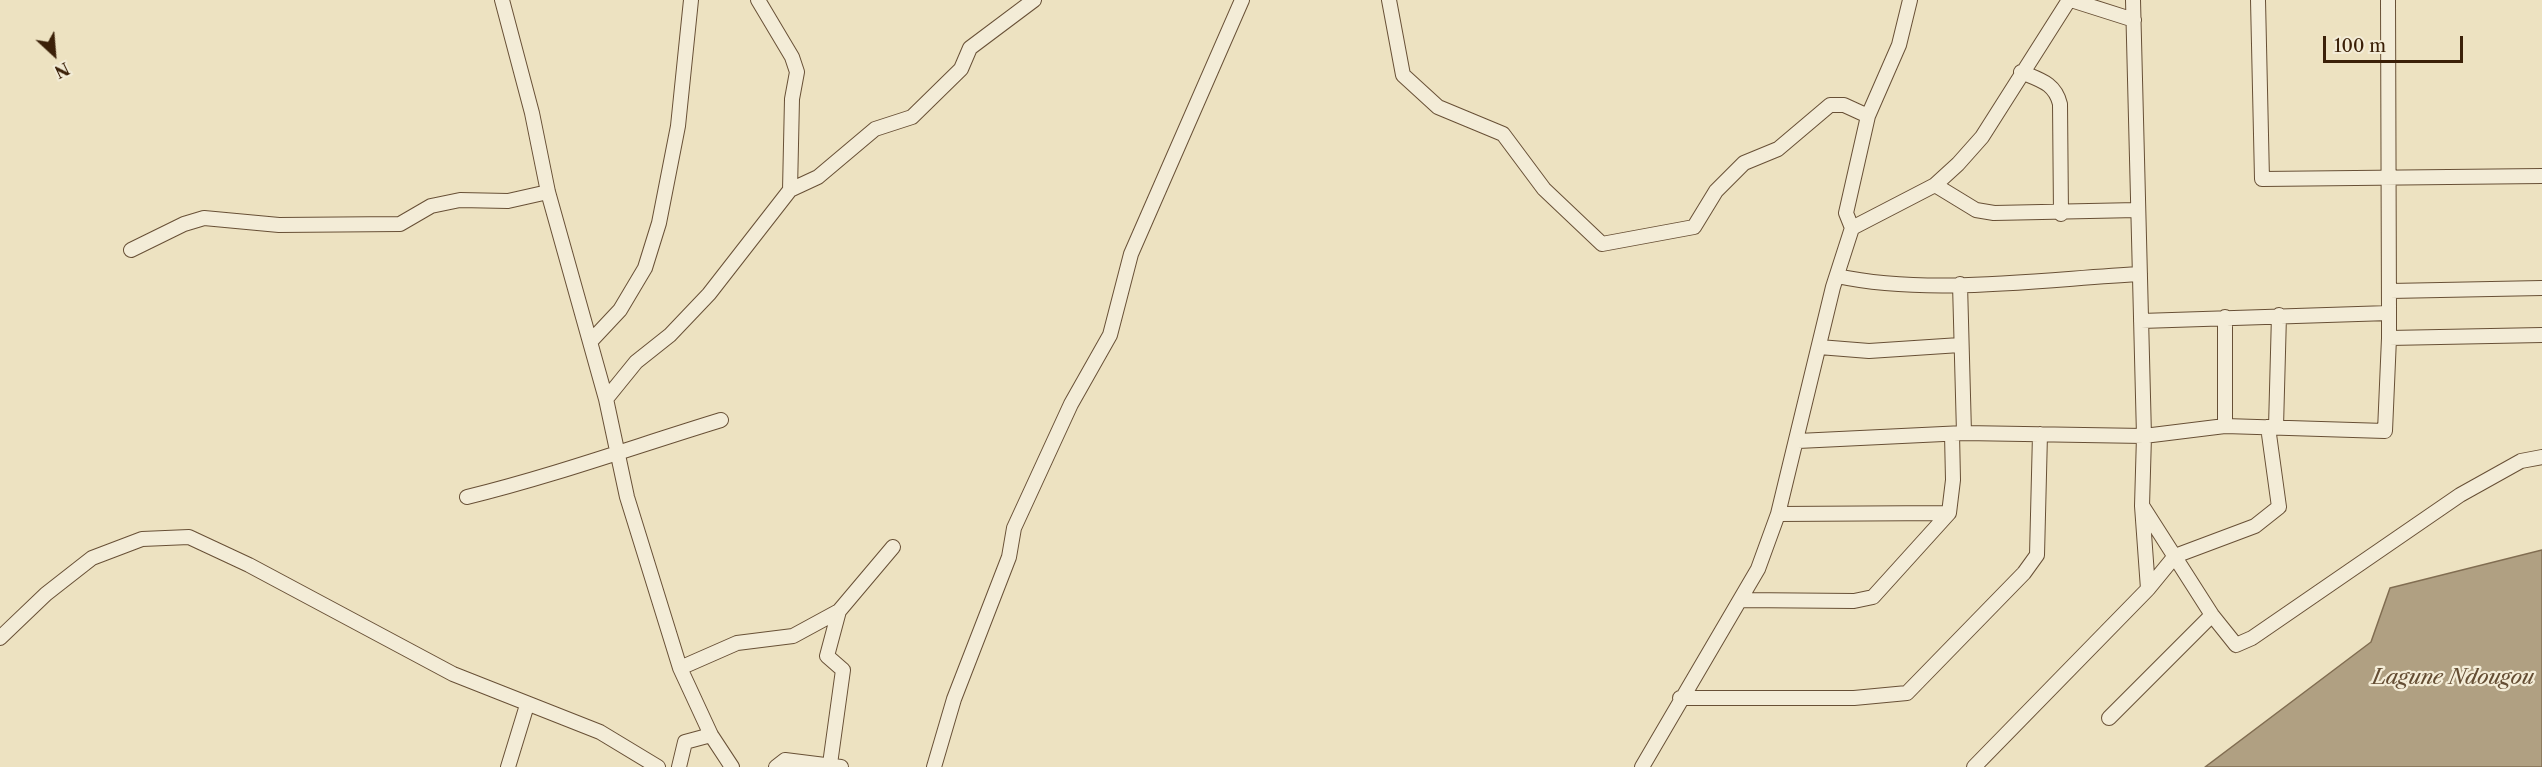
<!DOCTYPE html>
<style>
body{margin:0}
#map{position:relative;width:2542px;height:767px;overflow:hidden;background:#ede2c1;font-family:"Libre Caslon Text",serif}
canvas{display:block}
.north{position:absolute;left:24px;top:24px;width:60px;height:60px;-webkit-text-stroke:4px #f3ecd7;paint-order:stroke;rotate:154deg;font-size:16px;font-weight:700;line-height:24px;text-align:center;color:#3b2008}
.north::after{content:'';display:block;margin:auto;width:21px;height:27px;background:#3b2008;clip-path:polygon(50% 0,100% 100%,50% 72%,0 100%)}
.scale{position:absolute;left:2323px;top:36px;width:140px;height:27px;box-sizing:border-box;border:3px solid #3b2008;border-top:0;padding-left:8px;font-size:18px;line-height:21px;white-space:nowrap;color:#3b2008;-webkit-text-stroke:4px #f3ecd7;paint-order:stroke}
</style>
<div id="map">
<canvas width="2542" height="767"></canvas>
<div class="north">N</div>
<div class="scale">100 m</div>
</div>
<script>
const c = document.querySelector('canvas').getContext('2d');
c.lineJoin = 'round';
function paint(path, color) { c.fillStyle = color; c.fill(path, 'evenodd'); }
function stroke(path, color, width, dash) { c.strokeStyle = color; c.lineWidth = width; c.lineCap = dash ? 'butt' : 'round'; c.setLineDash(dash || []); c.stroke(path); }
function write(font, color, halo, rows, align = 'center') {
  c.font = font + ' "Libre Caslon Text",serif'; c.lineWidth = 4.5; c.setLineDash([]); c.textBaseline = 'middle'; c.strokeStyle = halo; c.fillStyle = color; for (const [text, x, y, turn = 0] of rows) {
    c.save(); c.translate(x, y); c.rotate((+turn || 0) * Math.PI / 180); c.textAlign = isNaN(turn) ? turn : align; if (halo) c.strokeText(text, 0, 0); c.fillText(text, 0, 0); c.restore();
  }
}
const water = new Path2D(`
 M2542,550V767H2205L2371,642L2390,588Z`);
paint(water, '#b0a082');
stroke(water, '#816d51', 1.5);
const minor = new Path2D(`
 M502,0L532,113L548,192L606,399L627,497L680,668L711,735L732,767
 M1389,0L1403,75L1438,107L1503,134L1544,189L1602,244L1694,227L1716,191L1744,163L1778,149L1830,105H1844L1868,116
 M2071,0L2134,20
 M2258,0L2262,179L2542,176
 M2388,0L2389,313
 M2021,72C2040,80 2055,83 2060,104L2061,214
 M1935,185L1976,210L1994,213L2137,210
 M790,190L818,177L875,129L912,117L961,69L970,48L1034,0
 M1852,228L1846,213L1868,116L1899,45L1910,0
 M131,250L184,224L204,218L279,225L400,224L431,206L460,200L508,201L548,192
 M1837,276C1930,296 2045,279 2140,274
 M1960,284L1964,433
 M2390,291L2542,288
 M2141,321L2389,313V338L2542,335
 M590,342L620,310L645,268L659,223L678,126L691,0
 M1819,347L1869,351L1960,345
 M606,399L636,362L670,335L709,294L790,190L792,99L797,72L792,57L758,0
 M2225,426V317
 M2276,427L2279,315
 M1798,441L1964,433L2144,436L2225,426L2385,431L2389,338
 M467,497C553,476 636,446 721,420
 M2143,507L2212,615L2236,645L2252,638L2460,495L2521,461L2542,457
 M1778,514L1949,513L1953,480L1952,434
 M2148,589L2175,556L2255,526L2279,507L2268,427
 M1741,600L1854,601L1873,597L1949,513
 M0,638L46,594L92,558L142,539L189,537L249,565L453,674L600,732L658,767
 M680,668L737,643L793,636L839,611L893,547
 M1680,698H1854L1907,693L2024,573L2037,555L2040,434
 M2109,718L2212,615
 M830,764L843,670L827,656L839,611
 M508,767L527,705
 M679,767L685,742L711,735
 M776,767L785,760L841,767
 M934,767L954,699L1009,557L1014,528L1071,404L1110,335L1131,254L1242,0
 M1642,767L1758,569L1778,514L1833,287L1852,228L1935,185L1958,164L1982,137L2069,0
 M1974,767L2148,589L2142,506L2144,436L2133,0`);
stroke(minor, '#685036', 16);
stroke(minor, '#f3ecd7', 14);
write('italic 21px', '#644d33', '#f3ecd7', [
 ["Lagune Ndougou",2453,678]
]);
</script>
